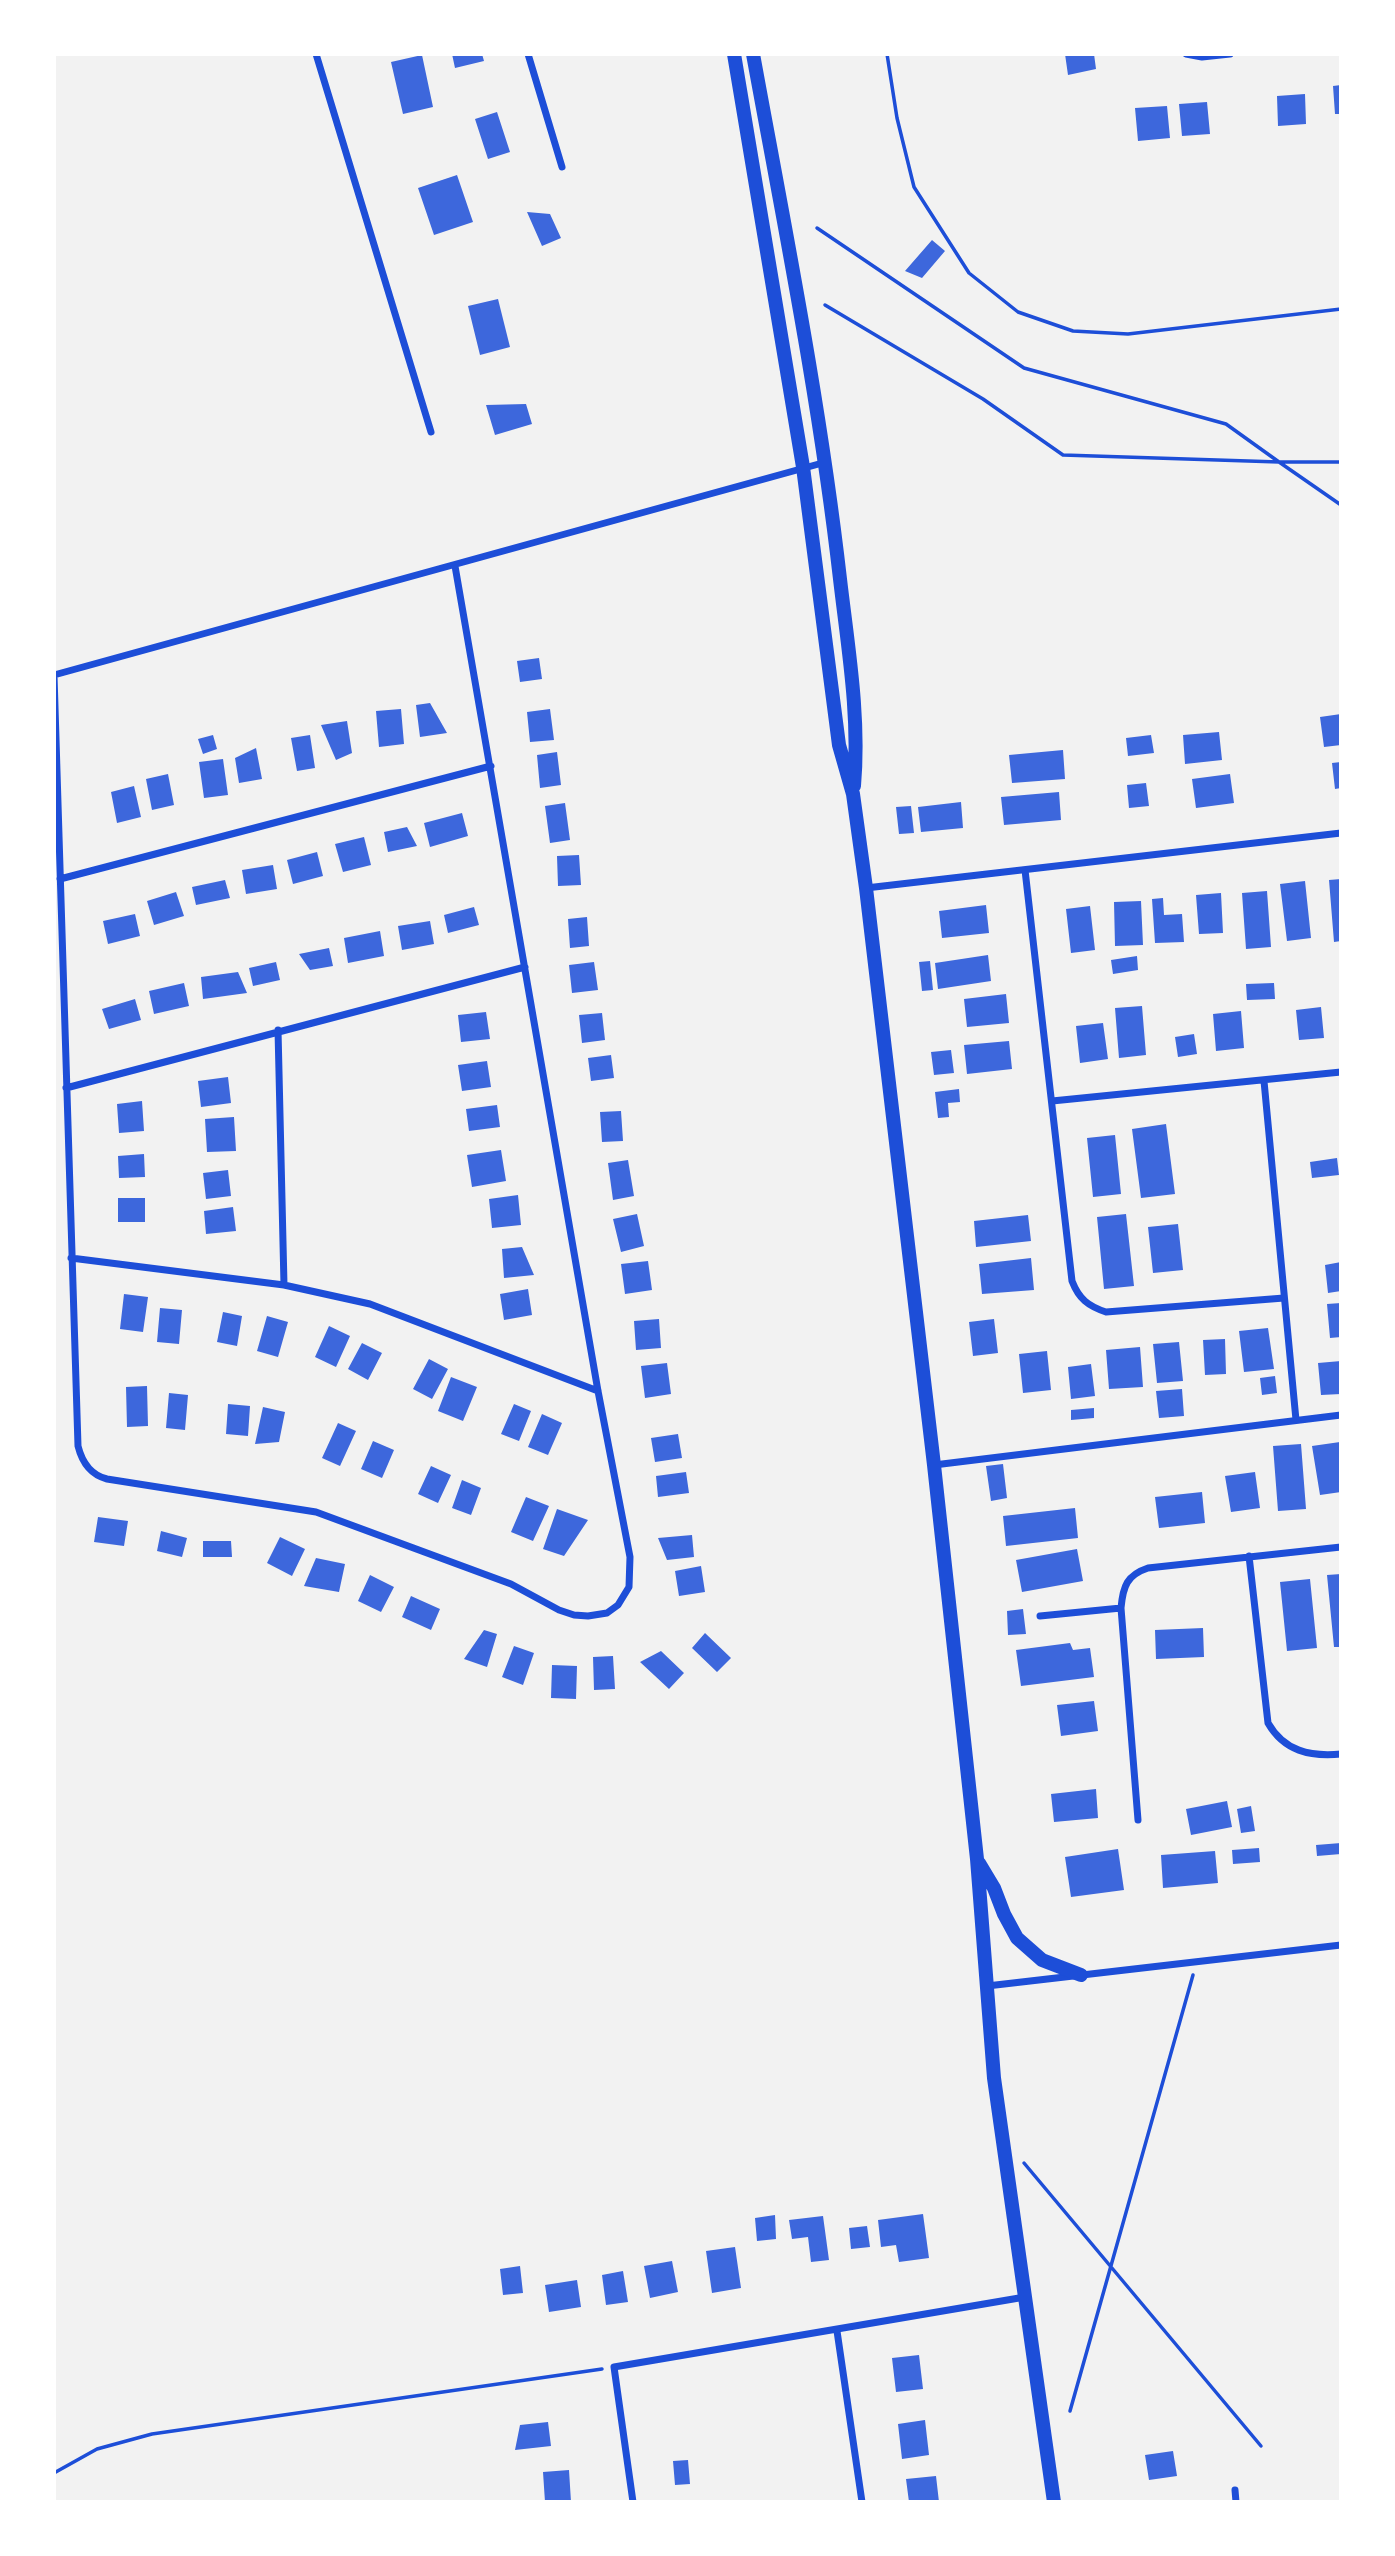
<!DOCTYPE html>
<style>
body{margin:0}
#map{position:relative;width:1395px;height:2556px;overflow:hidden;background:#f2f2f2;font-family:"Nunito Sans",sans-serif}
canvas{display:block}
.frame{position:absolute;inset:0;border:56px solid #fff;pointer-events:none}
</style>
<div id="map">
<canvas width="1395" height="2556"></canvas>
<div class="frame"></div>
</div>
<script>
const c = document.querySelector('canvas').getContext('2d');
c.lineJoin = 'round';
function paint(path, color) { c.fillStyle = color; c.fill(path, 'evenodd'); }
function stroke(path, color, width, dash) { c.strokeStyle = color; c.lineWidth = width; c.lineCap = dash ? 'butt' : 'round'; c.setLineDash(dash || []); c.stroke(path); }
paint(new Path2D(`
 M452,54H482L484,61L455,68Z
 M1065,54H1094L1096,69L1068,75Z
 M422,55L433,107L403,114L391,62Z
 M1341,85V114H1335L1333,86Z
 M1305,94L1306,124L1278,126L1277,96Z
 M1207,102L1210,134L1182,136L1179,104Z
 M1167,106L1170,138L1138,141L1135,108Z
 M497,112L510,152L488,159L475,119Z
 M457,175L473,222L434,235L418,188Z
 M527,212L550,214L561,238L542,246Z
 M932,240L945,251L922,278L905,271Z
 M498,299L510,347L480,355L468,306Z
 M526,404L532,424L495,435L486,405Z
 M539,658L542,679L520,682L517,661Z
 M430,703L447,733L420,737L416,705Z
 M401,709L404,744L379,747L376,711Z
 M550,709L554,740L530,742L527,712Z
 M1341,714V745L1324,747L1320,717Z
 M347,721L352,753L336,760L321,725Z
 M1219,732L1222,760L1185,764L1183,735Z
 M213,735L217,749L203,754L198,739Z
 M310,735L315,768L297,771L291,738Z
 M1151,735L1154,753L1128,756L1126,738Z
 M256,748L262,779L239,783L235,758Z
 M1063,750L1065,779L1012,783L1009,755Z
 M557,752L561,785L540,788L537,755Z
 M223,759L228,795L204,798L199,762Z
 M1341,762V788L1335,789L1332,763Z
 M168,774L174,805L152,810L146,779Z
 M1230,774L1234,803L1196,808L1192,779Z
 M1146,783L1149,806L1129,808L1127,785Z
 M134,786L141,817L117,823L111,792Z
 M1059,792L1061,820L1004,825L1001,797Z
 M961,802L963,828L921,832L918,807Z
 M565,803L570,840L550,843L545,806Z
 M911,806L914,833L899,834L896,807Z
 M462,813L468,836L430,847L424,823Z
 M407,827L417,846L388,852L384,832Z
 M364,837L371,865L343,872L335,844Z
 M317,852L323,876L293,884L287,860Z
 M579,855L581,885L558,886L557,856Z
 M273,865L277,889L246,894L242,870Z
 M1341,879V941L1334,942L1329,880Z
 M225,880L230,898L196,905L192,887Z
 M1305,881L1311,938L1287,941L1280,884Z
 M1267,891L1271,947L1246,949L1242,893Z
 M176,892L184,916L154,925L147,901Z
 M1221,893L1223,933L1199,934L1196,895Z
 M1163,898L1164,915L1182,914L1184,942L1155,943L1152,899Z
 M1141,901L1143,945L1115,946L1114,902Z
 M986,905L989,933L942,938L939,911Z
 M1090,906L1095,950L1071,953L1066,909Z
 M474,907L479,925L448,933L444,915Z
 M135,914L140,936L108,944L103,921Z
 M587,917L589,946L570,948L568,919Z
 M430,921L434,944L402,950L398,926Z
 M380,931L384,956L348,963L344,938Z
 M329,948L333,966L310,970L299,954Z
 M988,955L991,981L938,989L935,963Z
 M1137,956L1138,970L1113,974L1111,960Z
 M930,961L933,990L922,991L919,962Z
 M276,962L280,980L253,986L249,968Z
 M594,962L598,990L572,993L569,965Z
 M238,972L247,993L203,999L201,977Z
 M184,983L189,1006L154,1014L149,991Z
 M1274,983L1275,999L1247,1000L1246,984Z
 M1006,994L1009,1023L967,1027L964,999Z
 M135,999L141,1020L109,1029L102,1009Z
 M1142,1006L1146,1055L1119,1058L1115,1008Z
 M1321,1007L1324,1038L1299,1040L1296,1010Z
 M1241,1011L1244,1048L1216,1051L1213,1014Z
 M486,1012L490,1039L461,1042L458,1015Z
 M602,1013L605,1040L582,1043L579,1015Z
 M1103,1023L1108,1059L1080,1063L1076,1026Z
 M1194,1034L1197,1054L1178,1057L1175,1037Z
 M1009,1041L1012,1069L967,1074L964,1045Z
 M951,1050L954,1073L934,1075L931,1052Z
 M611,1055L614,1078L591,1081L588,1058Z
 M487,1061L491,1087L462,1091L458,1065Z
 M228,1077L231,1103L201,1107L198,1081Z
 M959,1089L960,1102L948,1103L949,1117L938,1118L935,1092Z
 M142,1101L144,1131L119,1133L117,1104Z
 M497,1105L500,1127L469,1131L466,1109Z
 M621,1111L623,1141L602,1142L600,1112Z
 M234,1117L236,1151L207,1152L205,1119Z
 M1166,1124L1175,1194L1141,1198L1132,1129Z
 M1115,1135L1121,1194L1093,1197L1087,1138Z
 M501,1150L506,1181L472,1187L467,1155Z
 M144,1154L145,1177L119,1178L118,1156Z
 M1337,1158L1339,1175L1312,1178L1310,1162Z
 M628,1160L634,1196L613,1200L608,1163Z
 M228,1170L231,1196L206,1199L203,1173Z
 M518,1195L521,1225L492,1228L489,1199Z
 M118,1198H145V1222H118Z
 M233,1207L236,1231L206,1234L204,1211Z
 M637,1214L644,1246L621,1252L613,1219Z
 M1126,1214L1134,1286L1104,1289L1097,1217Z
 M1028,1215L1031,1241L976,1247L974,1221Z
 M1178,1224L1183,1270L1153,1273L1148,1227Z
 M522,1247L534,1275L504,1278L502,1249Z
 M1031,1258L1034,1290L982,1294L979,1264Z
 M648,1261L652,1290L625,1294L621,1264Z
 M1341,1262V1291L1328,1293L1325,1265Z
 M528,1289L532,1315L504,1320L500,1294Z
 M124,1294L148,1297L143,1332L120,1329Z
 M1341,1303V1337L1330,1338L1327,1304Z
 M160,1308L182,1310L179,1344L157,1342Z
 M223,1312L242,1316L237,1346L217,1342Z
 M267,1316L288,1322L278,1357L257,1351Z
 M659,1319L661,1348L636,1350L634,1321Z
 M994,1319L998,1353L973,1356L969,1322Z
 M329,1326L350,1336L336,1367L315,1357Z
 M1268,1328L1274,1369L1244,1372L1239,1331Z
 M1225,1339L1226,1374L1205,1375L1203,1340Z
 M1179,1342L1183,1381L1157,1383L1153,1344Z
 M362,1343L382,1353L368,1380L348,1369Z
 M1140,1347L1143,1387L1109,1389L1106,1350Z
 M1047,1351L1051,1390L1023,1393L1019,1354Z
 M429,1359L448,1369L432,1399L413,1389Z
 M1341,1361V1394L1321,1395L1318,1363Z
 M667,1363L671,1394L645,1398L641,1366Z
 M1091,1364L1095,1396L1071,1399L1068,1367Z
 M1275,1376L1277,1393L1262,1395L1260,1378Z
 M451,1377L477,1387L463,1421L438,1411Z
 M147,1386L148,1426L127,1427L126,1387Z
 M1182,1389L1184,1416L1159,1418L1156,1391Z
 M169,1393L188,1395L185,1430L166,1428Z
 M228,1404L250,1406L248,1436L226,1434Z
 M514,1404L531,1411L519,1441L501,1434Z
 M263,1407L285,1412L279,1442L255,1444Z
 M1094,1408V1418L1071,1420V1410Z
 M542,1414L562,1423L548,1455L528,1447Z
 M338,1423L356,1431L340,1466L322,1458Z
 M678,1434L682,1458L655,1462L651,1438Z
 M373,1441L394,1450L382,1478L361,1469Z
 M1340,1442L1341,1492L1320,1495L1312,1446Z
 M1301,1444L1306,1509L1278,1511L1273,1446Z
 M1003,1464L1007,1498L991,1501L986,1466Z
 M431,1466L451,1475L438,1503L418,1494Z
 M686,1472L689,1493L658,1497L656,1476Z
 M1255,1472L1260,1508L1231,1512L1225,1476Z
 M462,1480L481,1488L471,1515L452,1508Z
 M1202,1492L1205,1523L1159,1528L1155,1497Z
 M526,1497L549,1506L533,1541L511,1532Z
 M1075,1508L1078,1538L1006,1546L1003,1516Z
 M557,1509L588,1520L564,1556L543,1549Z
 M98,1517L128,1521L124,1546L94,1542Z
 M161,1531L187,1538L182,1557L157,1551Z
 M692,1535L694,1557L667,1560L658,1538Z
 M280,1537L305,1549L292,1576L267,1563Z
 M203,1541H231L232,1557H203Z
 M1077,1549L1083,1581L1022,1592L1016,1560Z
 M316,1558L345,1564L339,1592L304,1586Z
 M701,1566L705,1592L679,1596L675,1571Z
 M1341,1574V1647H1334L1327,1575Z
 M370,1575L394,1587L381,1612L358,1601Z
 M1310,1579L1317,1648L1287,1651L1280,1582Z
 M411,1596L440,1609L431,1630L402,1617Z
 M1023,1609L1026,1634L1008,1635L1007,1611Z
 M1203,1628L1204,1657L1156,1659L1155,1630Z
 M484,1630L497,1634L487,1667L464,1659Z
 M705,1633L731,1658L717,1672L692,1648Z
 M1070,1643L1073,1650L1090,1648L1094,1677L1021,1686L1016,1650Z
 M514,1646L534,1653L523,1685L502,1677Z
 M661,1651L684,1673L669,1689L640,1662Z
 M613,1656L615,1689L594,1690L593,1657Z
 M552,1665L577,1666L576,1699L551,1698Z
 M1094,1701L1098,1731L1061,1736L1057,1705Z
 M1096,1789L1098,1818L1054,1822L1051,1794Z
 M1227,1801L1232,1827L1191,1835L1186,1809Z
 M1251,1806L1255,1831L1241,1833L1237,1809Z
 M1341,1843V1854L1317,1856L1316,1845Z
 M1259,1848L1260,1862L1233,1864L1232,1850Z
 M1118,1849L1124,1890L1071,1897L1065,1857Z
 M1215,1851L1218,1883L1163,1888L1161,1855Z
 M923,2214L929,2258L899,2262L896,2245L881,2247L878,2220Z
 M775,2215L776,2239L757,2241L755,2218Z
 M823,2216L829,2260L811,2262L808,2237L792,2239L789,2220Z
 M867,2226L870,2247L851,2249L849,2228Z
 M735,2247L741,2288L712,2293L706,2251Z
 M672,2261L678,2292L650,2298L644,2266Z
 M520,2266L523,2293L503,2295L500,2269Z
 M623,2271L628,2302L606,2305L602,2275Z
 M577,2280L581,2307L549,2312L545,2285Z
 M919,2355L923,2389L896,2392L892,2358Z
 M925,2420L929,2455L902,2459L898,2424Z
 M548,2422L551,2446L515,2450L520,2425Z
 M1173,2451L1177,2476L1149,2480L1145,2455Z
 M688,2460L690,2484L675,2485L673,2461Z
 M569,2470L571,2502H545L543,2472Z
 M936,2476L939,2502H909L906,2479Z`), '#3d67dc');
stroke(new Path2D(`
 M887,54L897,118L914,187L969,273L1018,312L1073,331L1128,334L1341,309
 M817,228L1024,368L1226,424L1279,462H1341
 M825,305L983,399L1063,455L1279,462L1341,505
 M1024,2163L1261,2446
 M1070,2411L1193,1975
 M54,2473L97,2449L152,2434L602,2369`), '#1d4ed8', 3.5);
stroke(new Path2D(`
 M316,54L431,432
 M528,54L562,167
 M1186,54L1202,57L1230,54
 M54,675L78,1446C82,1462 91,1475 107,1479L316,1512L511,1584L559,1610L574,1615L588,1616L607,1613L618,1605L629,1587L630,1557L598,1391L455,566
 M54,675L826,462
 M1025,870L1072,1281C1079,1299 1088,1306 1106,1312L1284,1298
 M60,879L491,766
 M866,888L1341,833
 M278,1030L284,1285
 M1264,1081L1296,1420
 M66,1088L525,967
 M1052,1101L1341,1072
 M71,1258L284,1285L370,1304L598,1391
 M934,1465L1341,1415
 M1249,1556L1268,1723C1284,1751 1310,1757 1341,1754
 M1040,1616L1121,1608
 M1138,1820L1121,1608C1123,1586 1127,1575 1148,1568L1341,1547
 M987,1986L1341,1945
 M837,2331L862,2502
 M1235,2490L1236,2502
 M633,2502L614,2367L1025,2297`), '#1d4ed8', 7);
stroke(new Path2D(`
 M734,54L803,467L839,745L853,794L866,888L934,1465L977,1859L994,2078L1054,2502
 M753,54C785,229 820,403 840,579C848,648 860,716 854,786
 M979,1863L994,1888L1004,1914L1017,1938L1042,1960L1081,1975`), '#1d4ed8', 14);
</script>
